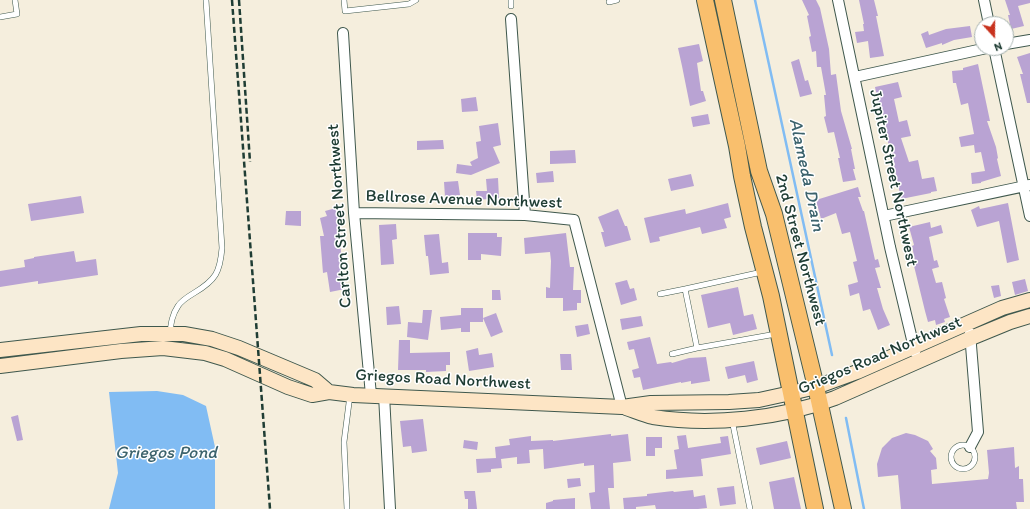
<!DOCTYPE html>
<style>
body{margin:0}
#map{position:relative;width:1030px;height:509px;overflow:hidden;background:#f5eedd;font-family:Itim,sans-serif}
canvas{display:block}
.north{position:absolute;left:974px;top:16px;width:40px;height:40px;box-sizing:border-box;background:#fff;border:1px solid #a5b1ae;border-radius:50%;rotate:159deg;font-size:11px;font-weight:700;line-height:16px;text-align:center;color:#1f3d34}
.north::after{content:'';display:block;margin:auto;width:14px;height:18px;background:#c8321e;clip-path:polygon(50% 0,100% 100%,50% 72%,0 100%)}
</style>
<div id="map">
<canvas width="1030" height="509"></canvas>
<div class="north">N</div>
</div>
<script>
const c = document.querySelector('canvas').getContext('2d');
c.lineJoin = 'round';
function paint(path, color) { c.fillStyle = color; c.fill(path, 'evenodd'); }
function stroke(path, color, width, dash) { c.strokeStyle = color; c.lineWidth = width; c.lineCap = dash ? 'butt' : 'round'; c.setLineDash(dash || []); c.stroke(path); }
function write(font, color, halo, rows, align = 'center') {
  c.font = font + ' Itim,sans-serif'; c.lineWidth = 3; c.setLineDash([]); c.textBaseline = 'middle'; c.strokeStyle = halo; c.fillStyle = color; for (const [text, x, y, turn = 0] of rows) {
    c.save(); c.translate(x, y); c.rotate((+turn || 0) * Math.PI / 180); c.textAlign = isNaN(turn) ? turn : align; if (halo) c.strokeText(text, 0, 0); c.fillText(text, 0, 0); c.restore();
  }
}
paint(new Path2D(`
 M157,391L183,395L206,406L215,447V509H109L118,473L109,392Z`), '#81bcf3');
stroke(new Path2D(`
 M755,0L832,355
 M846,418L864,509`), '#81bcf3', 2.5);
paint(new Path2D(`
 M802,0H816L820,8L829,49L831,75L836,74L841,111L852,149H851L855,169H853L856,180L843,182L838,158H840L834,132L828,133L824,117L826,116L824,95H826L821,67H817L816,51L812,52L809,37L811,36L807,16L809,15Z
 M859,0H874L878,16H876L884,56L870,58L868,41L857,43L855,32L864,31L863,24H864Z
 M1005,0H1030V3L1018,6L1024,26L1011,29L1008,15H1010Z
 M970,26L972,37L954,40L942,45V43L926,48L921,34L928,31L929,35L946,29Z
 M699,44L703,61L697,63L701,91H703L706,101L690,106L682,66L678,48Z
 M1030,53V103H1027L1020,74H1023L1017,57Z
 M799,59L805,81L808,80L812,94L800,97L791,62Z
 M978,64L990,121H987L996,147L998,158L997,159L1001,176L981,182V183L972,184L971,173L985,171L981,152L975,153L974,145L961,147L959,137L974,134L968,103L961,105L956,83H953L952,71L963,70V68Z
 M898,82L902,97L894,99L899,122L907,120L911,136L901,138L909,162L918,160L922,179L934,177L937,191L931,192V193L901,199L894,165H895L887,139L885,130H887L880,102H878L875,87Z
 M476,97L478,111L462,112L461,99Z
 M708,114L710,124L693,127L691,117Z
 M498,123L501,145L493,147L500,163L471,175L456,173L457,164L472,166L470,162L478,158L476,142L481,141L479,126Z
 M443,140L444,149L417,150V141Z
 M575,150L576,163L550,164V151Z
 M553,171L554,182L537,183L536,173Z
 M691,174L694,186L671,191L668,179Z
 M498,178L499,198L477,200L476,191H487L486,179Z
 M458,181L460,195L445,197L444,182Z
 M858,187L861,197H858L863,211H864L875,260L878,259L880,267L875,268L881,288H877L883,309L890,325L878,330L870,309L863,311L859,293L850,296L848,285L858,282L853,262L857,261L850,232L842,234L836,213L821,219L816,200Z
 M81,196L84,213L31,221L28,204Z
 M728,203L731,217L724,219L727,228L702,234L700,227L659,237L660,241L650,243L644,218L685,209L686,214Z
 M1008,203L1019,260L1007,263L999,221L977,227L971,210L979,206L980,209Z
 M336,208L340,225H339L341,253L345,289L330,292L327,272L323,273L320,236H324L320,218L327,216L325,211Z
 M618,209L625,226H627L631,240L605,247L601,232H604L598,217Z
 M286,211H301V226L285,225Z
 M930,222L931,228L941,225L943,233L929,237L934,261L937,260L939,267L932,269L936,283L942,282L946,298L944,299L950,317L944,319L945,322L936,325L935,320L928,322L925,311L914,266H916L912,246L914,245L909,227Z
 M396,224L397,239L392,240L394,264L381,265L379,225Z
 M468,233H497V237H502L501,256L481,254V260H468Z
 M566,233L570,267H574L573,290H581V303H577V310L563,311V298H546V287L550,288L551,261L550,252L525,254L524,238Z
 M439,234L442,263L448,262L449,273L430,275L428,256H426L424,235Z
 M74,251L76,262L96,259L98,275L38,284V281L0,287V271L25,267L24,260L34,258V257Z
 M1025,279L1028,291L1015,295L1012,282Z
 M627,280L630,289L634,288L637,300L621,305L615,283Z
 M999,285L1001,296L994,298L991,286Z
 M738,287L744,316L753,314L757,329L733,335L730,323L708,328L701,295Z
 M492,290H500L501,300H492Z
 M399,306L401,324L387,325L386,307Z
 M461,308H483V322H470V332H461V328L441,330L440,317L461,315Z
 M423,310H432L428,340L407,337L408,322L422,323Z
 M496,313L503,332L491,337L483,318Z
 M641,316L643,326L622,330L620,319Z
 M588,324L590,334L577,337L575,326Z
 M650,337L657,364L671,362L672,363L689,358L706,357L710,381L691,384V381L681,383V382L643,390L640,377L634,378L632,370L639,368L634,349L629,350L627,342Z
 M399,340H410V353L450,352V365H446V371L426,372V370H398Z
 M478,348L479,355L492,353L494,367L469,371L466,351Z
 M560,354H571L572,370H561Z
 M754,361L758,380L747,383L745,375L728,379L725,367Z
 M18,415L23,440L17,441L11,417Z
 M423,419L427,451L412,453L411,446L403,447L400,421Z
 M906,433L915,435L928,441L933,449L930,451L936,458L937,469L931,470L932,484L988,479L989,473L987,450L1014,447L1015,468L1019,466V479H1023L1024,502H1016L1017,509H901L898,475L878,477L877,464L882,448L892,438Z
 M611,434V436L628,434L631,461L613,463L614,488H608L610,509H591L589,493L595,492L594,465L584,466V463L544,469L543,449L529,450L530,463L517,464V457L501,459L502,468L491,469V472L477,473L476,459L496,458L495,447L510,445L509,439L531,436V441L553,440V441Z
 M686,435L688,448L721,443L720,437L728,436L731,454L701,459L703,476L666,479V470L677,469L674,450L679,449L677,436Z
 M646,437H662V448H655V456H646Z
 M464,440L478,442L477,450L463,448Z
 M787,441L791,458L760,465L756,448Z
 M794,477L801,509H774L769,482Z
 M580,478L581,486L568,488L567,479Z
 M734,486L736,504L720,506L717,488Z
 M693,490L694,497L705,495L707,508L698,509H656L655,505L636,507V509H624L623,498L647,496V494L673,491L674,492Z
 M464,491H475L477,509H468V499H465Z
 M575,498V509H546V503L553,501V500Z`), '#b9a3d3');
const service = new Path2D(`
 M344,0L345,11L409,4L416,0
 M511,0V6
 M609,2L617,0
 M0,17L17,14L15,0
 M762,272L685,289L697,348L776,334
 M660,294L685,289
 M170,333C171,323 172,315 178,306C181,301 189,296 194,293C216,280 220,272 222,248L206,0
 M672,354L697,348
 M732,420L750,509
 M951 457a12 12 0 1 1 24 0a12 12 0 1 1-24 0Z
 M347,509L344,442L350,395`);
const minor = new Path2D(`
 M838,0L890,247L915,352
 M984,0L989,24
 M511,19L525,215
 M343,33L354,213L371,395
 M1006,44L1030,40
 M994,48L1030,216
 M855,77L987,48
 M354,213L525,215L574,220L622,407
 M884,216L1030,185
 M384,395L390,509
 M970,447L978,432L970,333`);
const secondary = new Path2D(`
 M0,350L141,334H184L212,339L239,348L315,380L329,392
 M0,366L121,351L163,348L205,353L225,359L288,387L312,395L329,392L353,395L622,407L651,403L729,402L759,400L791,393L816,387L857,372L1002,308L1030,300
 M626,408C635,411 644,415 653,417C711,426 780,419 835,398L971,338L1010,322L1030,316`);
const primary = new Path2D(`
 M705,0L737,146L742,176L753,227L771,296L815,509
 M723,0L759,171L774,214L816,387L843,509`);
stroke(service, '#3f584d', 6);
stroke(minor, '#3f584d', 12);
stroke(secondary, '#3f584d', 16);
stroke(primary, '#3f584d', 18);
stroke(service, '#fff', 5);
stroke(minor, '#fff', 10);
stroke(secondary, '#fde5c5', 14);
stroke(primary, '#f9bf6d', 16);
stroke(new Path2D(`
 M232,0L270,509
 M239,0L250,162`), '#1f3d34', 2.5, [6, 3]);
write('17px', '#1f3d34', '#fff', [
 ["Jupiter Street Northwest",893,178,78],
 ["Bellrose Avenue Northwest",464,200,2],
 ["Carlton Street Northwest",340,216,-94],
 ["2nd Street Northwest",800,250,75],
 ["Griegos Road Northwest",880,356,-23],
 ["Griegos Road Northwest",443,380,3]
]);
write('italic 18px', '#3c636d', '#fff', [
 ["Alameda Drain",806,175,78],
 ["Griegos Pond",166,453]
]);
</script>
